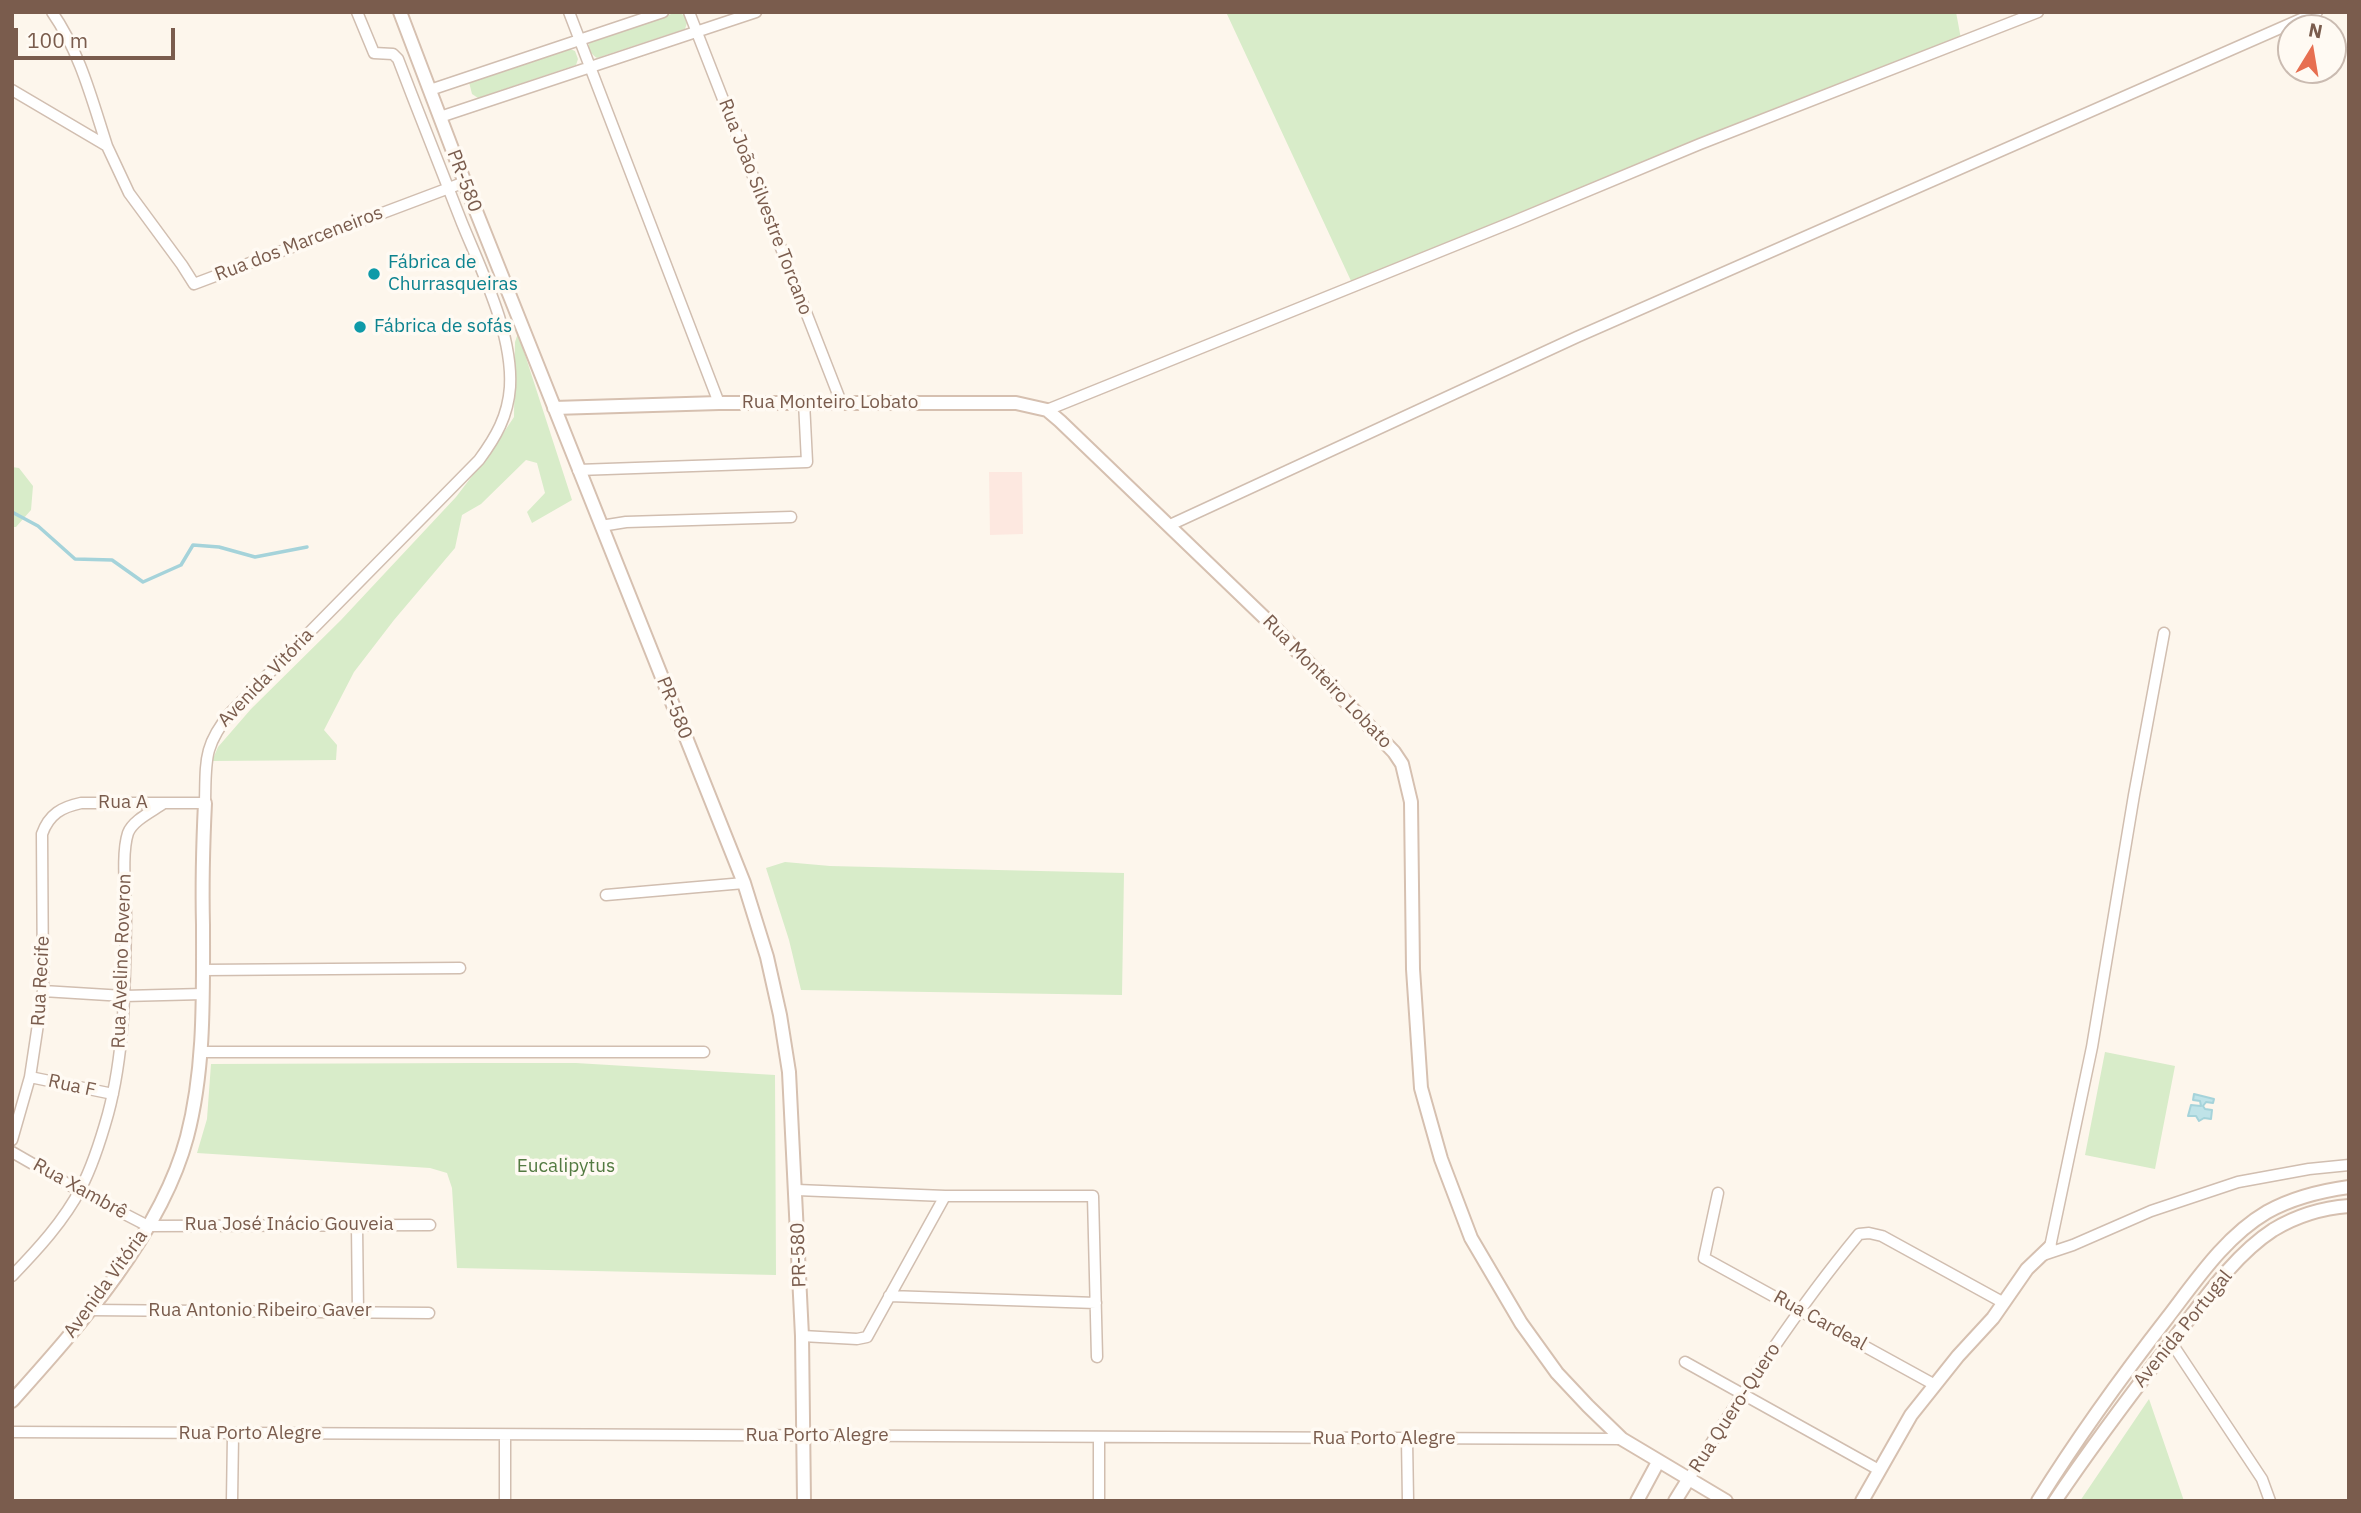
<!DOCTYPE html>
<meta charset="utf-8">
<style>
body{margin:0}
#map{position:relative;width:2361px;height:1513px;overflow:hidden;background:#fdf6ec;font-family:"IBM Plex Sans",sans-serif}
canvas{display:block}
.frame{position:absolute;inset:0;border:14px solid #7a5c4d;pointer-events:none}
.north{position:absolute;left:2277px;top:14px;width:70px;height:70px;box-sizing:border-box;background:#fffaf3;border:2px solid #cabbb1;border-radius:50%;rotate:11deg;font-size:19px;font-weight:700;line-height:28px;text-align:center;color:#7a5c4d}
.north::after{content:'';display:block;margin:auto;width:24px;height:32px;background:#e76f51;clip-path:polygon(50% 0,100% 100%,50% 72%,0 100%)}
.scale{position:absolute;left:14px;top:28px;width:161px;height:32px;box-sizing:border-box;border:4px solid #7a5c4d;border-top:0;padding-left:9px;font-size:21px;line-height:24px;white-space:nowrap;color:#7a5c4d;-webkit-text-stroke:5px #fffaf3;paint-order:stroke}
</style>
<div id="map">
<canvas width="2361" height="1513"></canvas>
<div class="frame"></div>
<div class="north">N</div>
<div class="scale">100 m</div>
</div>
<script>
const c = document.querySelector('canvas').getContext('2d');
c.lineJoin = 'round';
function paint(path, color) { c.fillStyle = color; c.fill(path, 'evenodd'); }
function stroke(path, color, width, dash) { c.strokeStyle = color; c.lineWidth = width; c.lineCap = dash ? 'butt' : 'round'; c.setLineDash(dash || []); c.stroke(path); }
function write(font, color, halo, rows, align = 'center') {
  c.font = font + ' "IBM Plex Sans",sans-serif'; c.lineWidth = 7; c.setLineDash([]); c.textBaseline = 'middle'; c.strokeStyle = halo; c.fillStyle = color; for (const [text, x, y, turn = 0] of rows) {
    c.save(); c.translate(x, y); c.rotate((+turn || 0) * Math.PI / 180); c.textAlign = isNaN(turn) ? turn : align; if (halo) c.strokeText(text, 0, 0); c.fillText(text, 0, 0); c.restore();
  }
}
paint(new Path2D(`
 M989,472H1022L1023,534L990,535Z`), '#fde8e0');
paint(new Path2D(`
 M677,12L686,16L687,23L685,29L597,58C592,55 586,48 590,42Z
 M1226,12H1956L1961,39L1352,283Z
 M570,49L575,51L578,59L576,65L478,98L472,94L469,82Z
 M518,333L572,500L532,523L527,512L545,493L537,463L526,460L481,504L462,515L455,548L394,620L354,672L324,730L337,745L336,760L212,761L218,747L251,709L341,620L456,497L492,450L514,417L515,342Z
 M12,467L19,468L33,486L31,510L16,527H12Z
 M785,862L830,866L1124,873L1122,995L801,990L789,940L766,868Z
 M2105,1052L2175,1066L2155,1169L2085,1155Z
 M476,1063H576L775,1075L776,1275L457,1268L452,1188L447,1173L430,1168L197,1153L207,1119L211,1064Z
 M2149,1399L2184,1501H2080Z`), '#d8ecc9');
const water = new Path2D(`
 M2194,1094L2214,1099L2213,1103L2206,1102L2203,1106L2205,1109L2212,1110L2211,1119L2204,1118L2199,1121L2196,1116H2188L2191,1105L2201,1106L2200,1101L2193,1100Z`);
paint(water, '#bfe3e8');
stroke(water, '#a5d3da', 2);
stroke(new Path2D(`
 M12,512L38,526L75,559L112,560L143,582L181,565L193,545L219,547L255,557L307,547`), '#a5d3da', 3.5);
const street = new Path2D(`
 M52,12C80,52 92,100 107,146
 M569,12L719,403
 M689,12L841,402
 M12,90L107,146L129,193L182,265L194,284L465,182
 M430,90L663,12
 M440,117L756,12
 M1047,410L1515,221L1700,144L2038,12
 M578,470L807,462L804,402
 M1170,525L1577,337L2317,12
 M601,526L626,522L791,517
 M606,895L744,883
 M203,970L460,968
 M43,991L124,996L203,994
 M200,1052H704
 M30,1077L113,1094
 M12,1140L30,1077L43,991L42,834C49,814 62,807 81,803H205C206,761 203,746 231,712L479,460C496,437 508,416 510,387C513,334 482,272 462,223C441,169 419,114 398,59L393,54L374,53L357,12
 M12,1152L80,1191L148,1226L430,1225
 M797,1190L945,1196H1093L1097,1357
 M1718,1193L1704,1258L1935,1385
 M357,1225L358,1312
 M2050,1247L2092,1047L2134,795L2164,633
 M2043,1255L2073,1245L2151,1211L2238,1182L2309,1169L2349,1165
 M12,1276C37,1250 64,1221 81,1188C93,1165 101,1139 108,1114C125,1051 125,983 126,918C126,895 121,854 128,833C133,820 153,811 164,803
 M889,1296L1096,1303
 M90,1310L429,1313
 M802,1336L857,1339L867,1337L945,1196
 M2171,1342L2262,1479L2270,1501
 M1685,1362L1879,1470
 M12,1432L1622,1439
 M1099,1437V1501
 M1407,1439L1408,1501
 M1688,1480C1741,1395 1795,1311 1859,1234L1869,1233L1882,1236L2004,1303
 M232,1501L233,1435
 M505,1501V1435`);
const secondary = new Path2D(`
 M400,12L470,196L744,883L767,957L780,1015L789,1072L802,1336L804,1501
 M554,408L719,403H1016L1047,410L1060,421L1270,623L1394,752L1402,764L1411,802L1413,969L1421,1088L1441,1159L1471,1238L1521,1323L1557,1373L1588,1406L1622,1439L1726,1501
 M12,1401C78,1327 161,1235 187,1137C205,1068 203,996 203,925C202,884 203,844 205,803
 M1637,1501L1658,1462
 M1675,1501L1688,1480
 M1862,1501L1911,1415L1958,1356L1993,1318L2027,1269L2050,1247
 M2038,1501C2078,1437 2122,1376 2168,1317C2197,1279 2226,1236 2267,1212C2292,1198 2320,1191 2349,1187
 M2055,1501C2092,1446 2132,1393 2172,1341C2201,1304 2233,1256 2273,1230C2296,1216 2322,1208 2349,1206`);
stroke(street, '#d1beb0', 13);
stroke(secondary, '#d6c0b0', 16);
stroke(street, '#fff', 10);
stroke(secondary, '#fff', 12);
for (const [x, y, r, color] of [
 [374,274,7,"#0f9aa8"],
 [360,327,7,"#0f9aa8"]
]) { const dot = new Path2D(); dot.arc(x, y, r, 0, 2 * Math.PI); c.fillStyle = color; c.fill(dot); stroke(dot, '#fffaf3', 2.5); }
write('19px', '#7a5c4d', '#fffaf3', [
 ["PR-580",464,181,69],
 ["Rua João Silvestre Torcano",765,207,69],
 ["Rua dos Marceneiros",299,244,-21],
 ["Rua Monteiro Lobato",830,403],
 ["Avenida Vitória",266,678,-46],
 ["Rua Monteiro Lobato",1327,682,46],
 ["PR-580",674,708,68],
 ["Rua A",123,803],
 ["Rua Avelino Roveron",122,961,-88],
 ["Rua Recife",41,981,-87],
 ["Rua F",72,1086,12],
 ["Rua Xambrê",80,1189,29],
 ["Rua José Inácio Gouveia",289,1225],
 ["PR-580",799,1255,-92],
 ["Avenida Vitória",106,1284,-54],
 ["Rua Antonio Ribeiro Gaver",260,1311],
 ["Rua Cardeal",1820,1321,29],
 ["Avenida Portugal",2183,1329,-51],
 ["Rua Quero-Quero",1735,1408,-57],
 ["Rua Porto Alegre",250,1434],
 ["Rua Porto Alegre",817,1436],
 ["Rua Porto Alegre",1384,1439]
]);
write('19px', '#0d838f', '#fffaf3', [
 ["Fábrica de",388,263],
 ["Churrasqueiras",388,285],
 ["Fábrica de sofás",374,327]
], 'left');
write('19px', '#537a41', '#fffaf3', [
 ["Eucalipytus",566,1167]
]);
</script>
